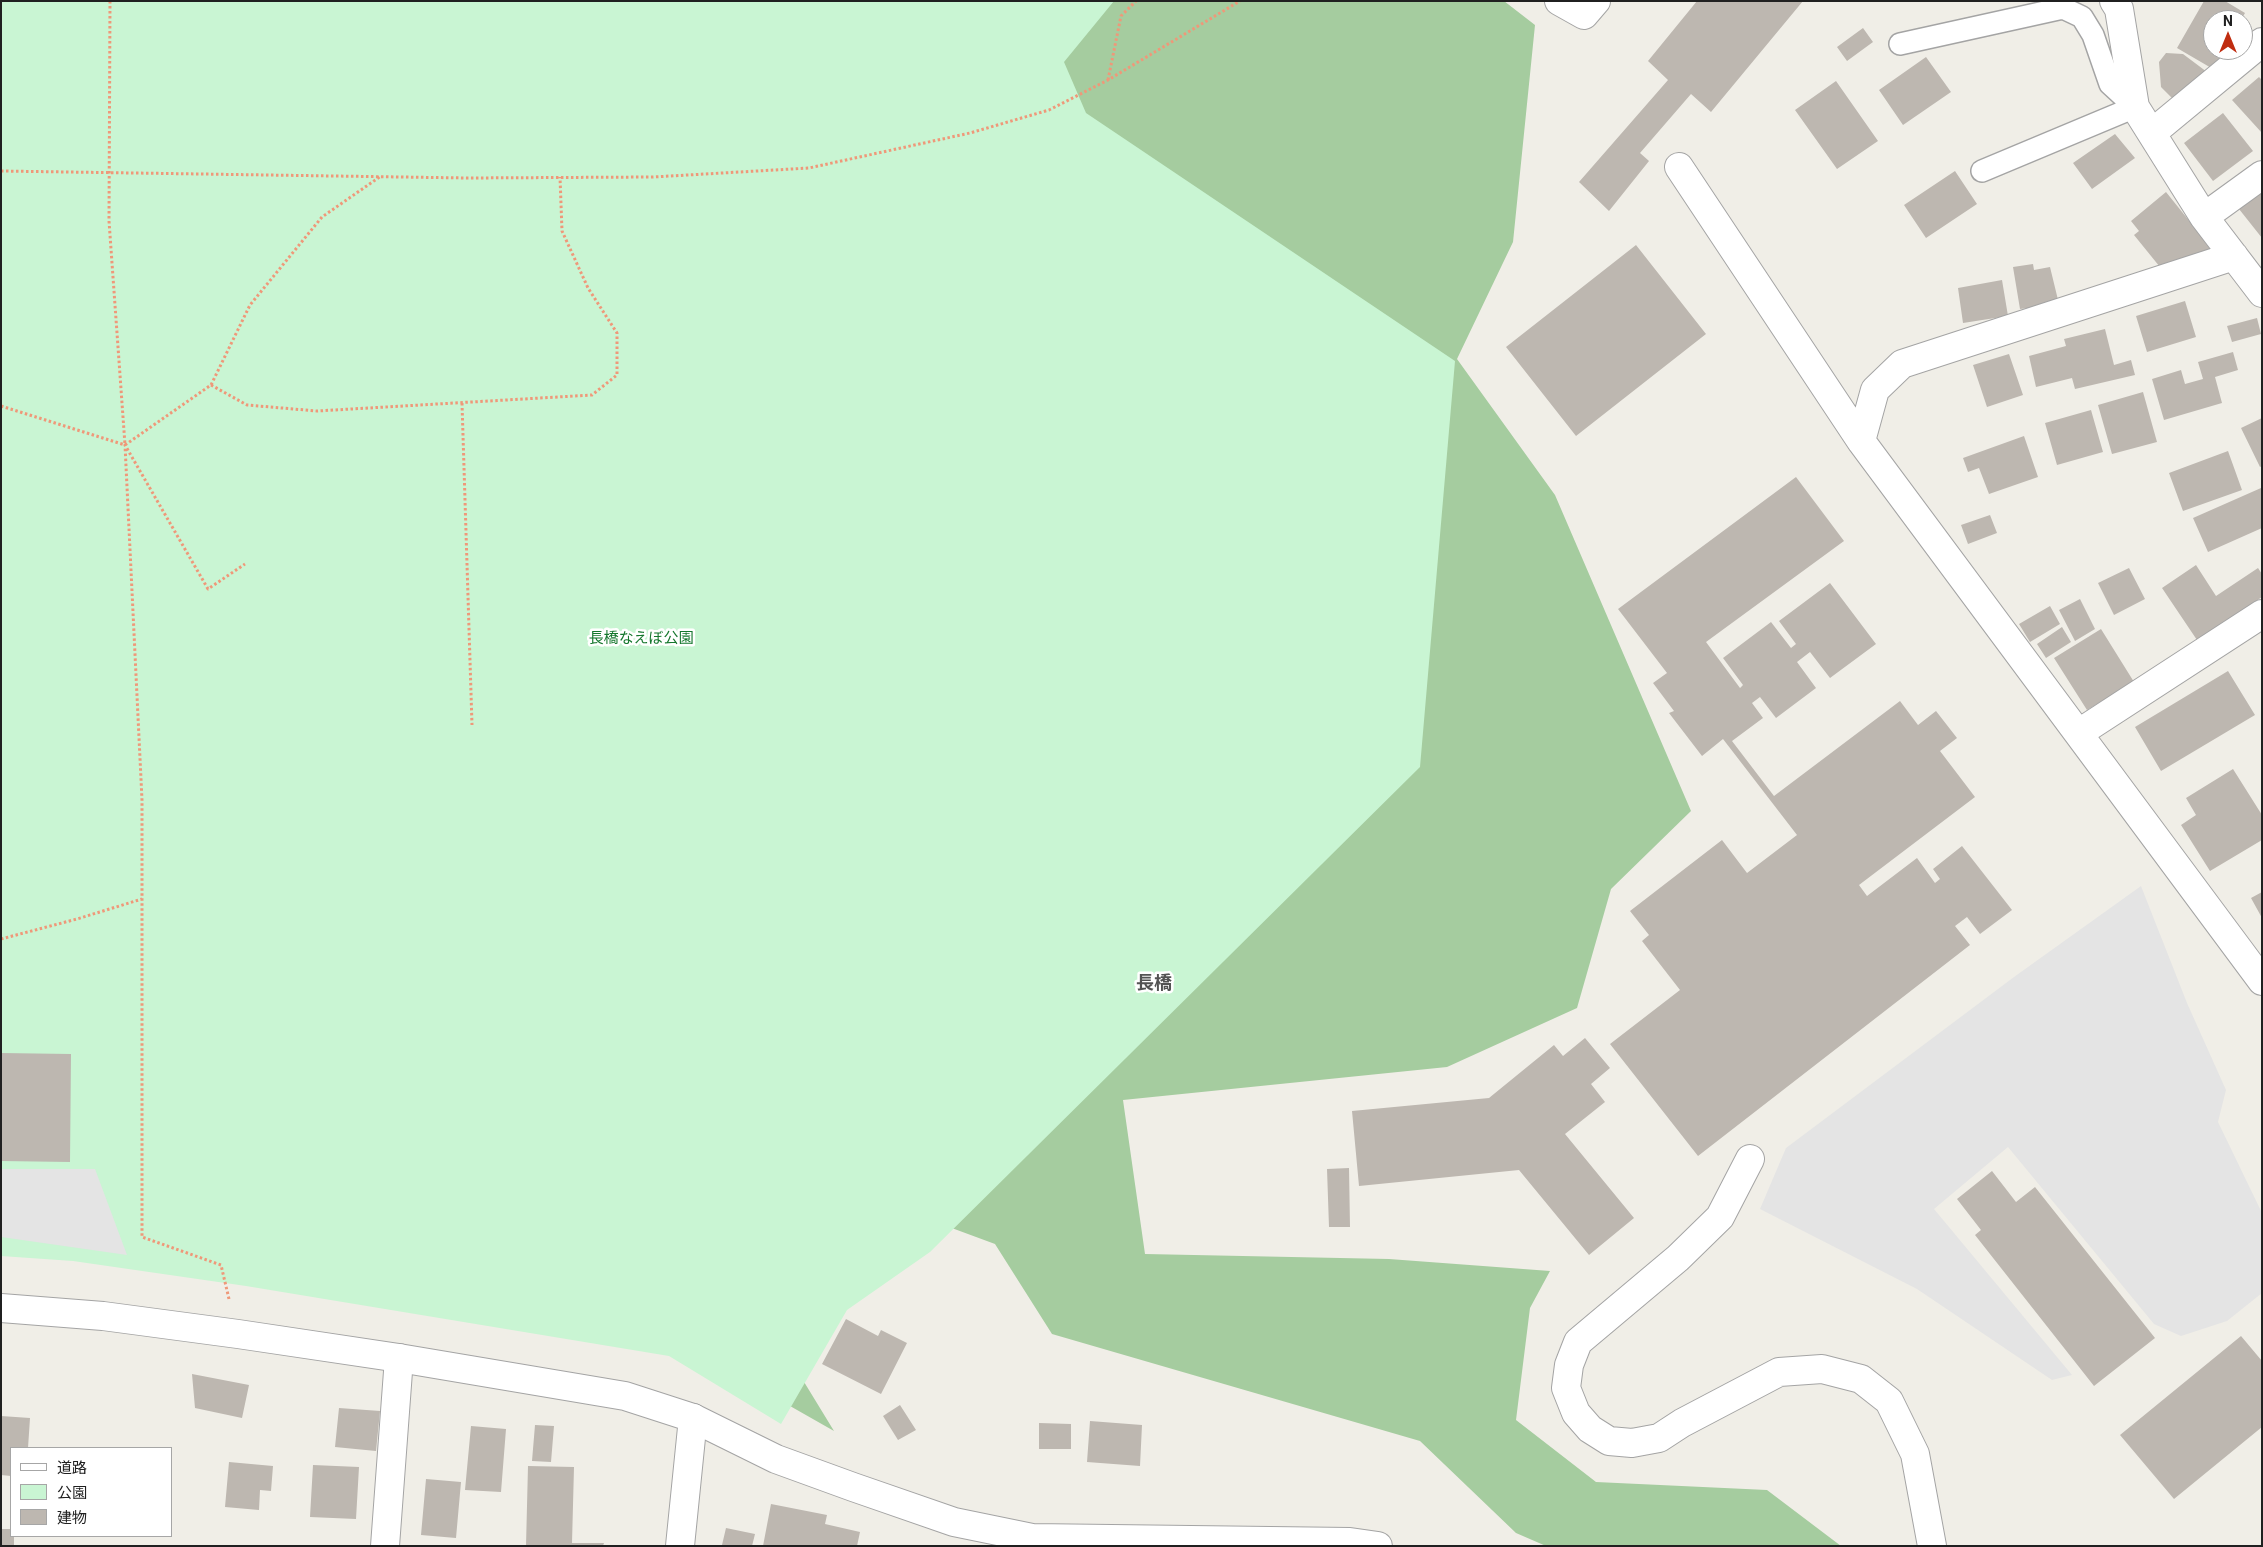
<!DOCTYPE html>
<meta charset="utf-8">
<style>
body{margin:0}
#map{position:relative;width:2263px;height:1547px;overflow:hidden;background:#f0eee7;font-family:Roboto,"Noto Sans JP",sans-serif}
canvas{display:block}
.frame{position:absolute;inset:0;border:2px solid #202020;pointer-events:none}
.legend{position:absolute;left:10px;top:1447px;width:162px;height:90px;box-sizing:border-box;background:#fff;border:1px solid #a6a6a6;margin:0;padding:6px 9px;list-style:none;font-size:15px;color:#202020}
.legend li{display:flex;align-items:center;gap:10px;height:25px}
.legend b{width:25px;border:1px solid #a6a6a6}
.north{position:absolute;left:2203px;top:10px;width:50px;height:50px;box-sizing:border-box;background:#fff;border:1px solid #a6a6a6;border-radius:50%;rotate:0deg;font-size:14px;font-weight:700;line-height:20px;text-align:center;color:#202020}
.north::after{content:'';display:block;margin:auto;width:18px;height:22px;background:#c02d10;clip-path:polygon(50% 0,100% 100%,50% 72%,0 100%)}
</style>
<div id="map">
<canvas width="2263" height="1547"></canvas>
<div class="frame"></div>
<ul class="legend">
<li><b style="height:6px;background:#fff"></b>道路</li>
<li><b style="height:14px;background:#c9f5d3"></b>公園</li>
<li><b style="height:14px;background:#bdb7b0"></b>建物</li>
</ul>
<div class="north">N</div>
</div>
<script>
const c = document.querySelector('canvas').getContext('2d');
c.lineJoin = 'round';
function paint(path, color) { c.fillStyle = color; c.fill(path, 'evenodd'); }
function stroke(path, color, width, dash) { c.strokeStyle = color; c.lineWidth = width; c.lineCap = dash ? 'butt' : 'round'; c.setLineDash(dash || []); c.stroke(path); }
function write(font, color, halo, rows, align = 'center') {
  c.font = font + ' Roboto,"Noto Sans JP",sans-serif'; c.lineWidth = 5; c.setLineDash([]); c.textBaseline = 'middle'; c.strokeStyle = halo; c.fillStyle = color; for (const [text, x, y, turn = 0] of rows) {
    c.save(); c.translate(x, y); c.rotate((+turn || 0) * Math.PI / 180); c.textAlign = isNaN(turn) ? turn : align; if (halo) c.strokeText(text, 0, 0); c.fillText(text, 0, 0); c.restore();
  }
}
paint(new Path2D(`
 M1,1H1504L1535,25L1513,242L1457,359L1555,495L1691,811L1611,889L1577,1008L1447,1067L1123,1100L1145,1254L1389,1259L1550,1271L1530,1308L1516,1420L1596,1482L1767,1490L1841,1546H1546L1516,1533L1420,1441L1052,1334L995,1244L903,1210L754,1300L834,1431L637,1319Z`), '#a5cc9f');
paint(new Path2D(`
 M1,1H1114L1064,62L1086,113L1455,361L1420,767L930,1252L847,1310L781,1424L669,1356L246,1286L73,1261L1,1256Z`), '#c9f5d3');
paint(new Path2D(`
 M2141,886L2187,1003L2226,1090L2218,1122L2262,1213V1293L2227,1321L2181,1336L2154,1324L2008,1147L1934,1209L2072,1375L2052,1380L1917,1289L1760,1209L1786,1148L2014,977Z
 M1,1169H95L127,1255L1,1237Z`), '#e4e4e4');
paint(new Path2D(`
 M1697,1H1803L1711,112L1691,94L1640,153L1649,161L1609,211L1579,182L1668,80L1648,61Z
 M2204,1H2225L2245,13L2241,20H2213V50H2224L2213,69L2177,48Z
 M1863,28L1873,42L1847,61L1837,47Z
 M2166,53L2183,54L2207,72L2174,100L2161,87L2159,62Z
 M1926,57L1951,92L1903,125L1879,90Z
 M2259,77L2262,80V133L2232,100Z
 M1836,81L1878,141L1837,169L1795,110Z
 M2223,113L2253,151L2213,181L2184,143Z
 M2115,134L2135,158L2092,189L2073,163Z
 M1955,171L1977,204L1926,238L1904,205Z
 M2166,192L2211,248L2186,267L2180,259L2164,272L2134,235L2139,231L2131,221Z
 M2262,192V238L2239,209Z
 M1636,245L1706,334L1576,436L1506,347Z
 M2033,264L2034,270L2050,267L2059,304L2020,309L2013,267Z
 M2002,280L2008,316L1963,323L1958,288Z
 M2185,301L2196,337L2147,352L2136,316Z
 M2257,318L2261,334L2232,342L2227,326Z
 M2105,329L2114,365L2131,360L2135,375L2075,389L2072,378L2036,387L2029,356L2066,346L2064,339Z
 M2233,352L2238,370L2215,377L2222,403L2164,420L2152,379L2181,370L2185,384L2203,379L2198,362Z
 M2009,354L2023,395L1987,407L1973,365Z
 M2143,392L2157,442L2112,454L2098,405Z
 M2091,410L2103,452L2057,465L2045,423Z
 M2262,418V466L2260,467L2241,428Z
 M2024,436L2038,477L1989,494L1979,468L1968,472L1963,458Z
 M2228,451L2242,490L2183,511L2169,473Z
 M1796,477L1844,541L1706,642L1740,688L1743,685L1723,658L1771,622L1791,648L1796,644L1779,621L1830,583L1876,644L1830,678L1810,652L1797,662L1816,688L1776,718L1760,697L1752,703L1763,718L1732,741L1774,796L1900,701L1918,725L1936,711L1957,738L1940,751L1975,797L1859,885L1867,896L1917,858L1935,883L1940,879L1933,869L1962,846L2012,910L1980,934L1967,917L1955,926L1970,945L1698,1156L1610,1044L1680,990L1642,941L1649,935L1630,911L1722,840L1747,873L1797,835L1723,739L1702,756L1669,713L1674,711L1653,683L1667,673L1618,609Z
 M2261,488L2262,528L2208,552L2193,518Z
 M1990,515L1997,533L1968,544L1961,525Z
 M2196,565L2216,596L2258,568L2262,574V597L2197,640L2162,588Z
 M2129,568L2145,599L2114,615L2098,583Z
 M2080,599L2095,629L2075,641L2059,610Z
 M2050,606L2060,624L2030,642L2019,624Z
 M2062,627L2071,642L2046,658L2037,644Z
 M2101,629L2134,682L2087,710L2054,658Z
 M2228,671L2255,715L2161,771L2135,727Z
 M2233,769L2262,815V840L2210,871L2181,825L2196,815L2186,798Z
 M2262,892V918L2251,898Z
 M1585,1038L1610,1068L1591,1084L1605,1102L1565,1134L1634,1218L1589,1255L1519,1170L1359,1186L1352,1111L1489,1098L1554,1045L1563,1056Z
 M1,1053L71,1054L70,1162L1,1161Z
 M1349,1168L1350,1227H1329L1327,1169Z
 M1992,1171L2016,1202L2035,1187L2155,1338L2094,1386L1975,1235L1981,1230L1957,1199Z
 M846,1319L878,1336L881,1330L907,1343L881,1394L822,1364Z
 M2241,1336L2262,1361V1427L2174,1499L2120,1435Z
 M192,1374L249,1385L242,1418L195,1408Z
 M900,1405L916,1430L898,1440L883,1416Z
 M339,1408L380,1411L376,1451L335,1447Z
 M1,1416L30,1418L28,1448H11V1476L1,1475Z
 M1090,1421L1142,1425L1140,1466L1087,1462Z
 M1039,1423L1071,1424V1449H1039Z
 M535,1425L554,1426L551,1462L532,1461Z
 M471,1426L506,1429L501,1492L465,1490Z
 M229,1462L273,1466L271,1491L260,1490L259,1510L225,1507Z
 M313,1465L359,1467L356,1519L310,1517Z
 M528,1466L574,1467L572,1543H604L603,1546H526Z
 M426,1479L461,1482L456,1538L421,1535Z
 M771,1504L827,1515L825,1524L860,1532L857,1546H763Z
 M726,1528L755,1534L752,1546L722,1545Z
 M1,1529H11V1536H14V1546H1Z`), '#bdb7b0');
const service = new Path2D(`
 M1900,44L2063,8L2082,17L2093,35L2110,84L2135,107L1982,171`);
const minor = new Path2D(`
 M1559,1L1584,15L1596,1
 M2114,1L2119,9L2135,107L2204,217L2262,293
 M2152,133L2262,42
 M1679,167L1861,441L2262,981
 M2204,217L2262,175
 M1861,441L1875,390L1902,364L2234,256
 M2079,733L2262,614
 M1750,1159L1720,1217L1678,1258L1578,1342L1569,1365L1566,1388L1576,1413L1590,1429L1609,1441L1632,1443L1659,1438L1682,1423L1779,1372L1822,1369L1861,1379L1889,1401L1915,1454L1932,1546
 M385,1546L399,1358
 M680,1546L693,1418`);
const tertiary = new Path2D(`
 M1,1308L103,1316L238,1334L399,1358L625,1396L693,1418L776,1459L853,1487L954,1522L1032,1538L1350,1542L1378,1546`);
stroke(service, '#a4a4a4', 24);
stroke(minor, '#a4a4a4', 30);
stroke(tertiary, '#a4a4a4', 30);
stroke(new Path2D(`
 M110,1L109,221L125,445
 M1108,80L1121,16L1136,1
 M1,171L467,178L653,177L809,168L970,133L1049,110L1108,80L1240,1
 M211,385L247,405L317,411L592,395L617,375V333L588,288L562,231L560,177
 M462,403L472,725
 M1,406L125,445
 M125,445L211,385L250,305L322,217L381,176
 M1,939L77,919L142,899
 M229,1299L221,1265L142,1237V800L125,445L208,589L245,564`), '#ef9879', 3, [2.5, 2.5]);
stroke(service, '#fff', 21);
stroke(minor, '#fff', 28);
stroke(tertiary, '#fff', 28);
write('15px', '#15772d', '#fff', [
 ["長橋なえぼ公園",641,639]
]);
write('bold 18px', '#535353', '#fff', [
 ["長橋",1154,984]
]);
</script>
